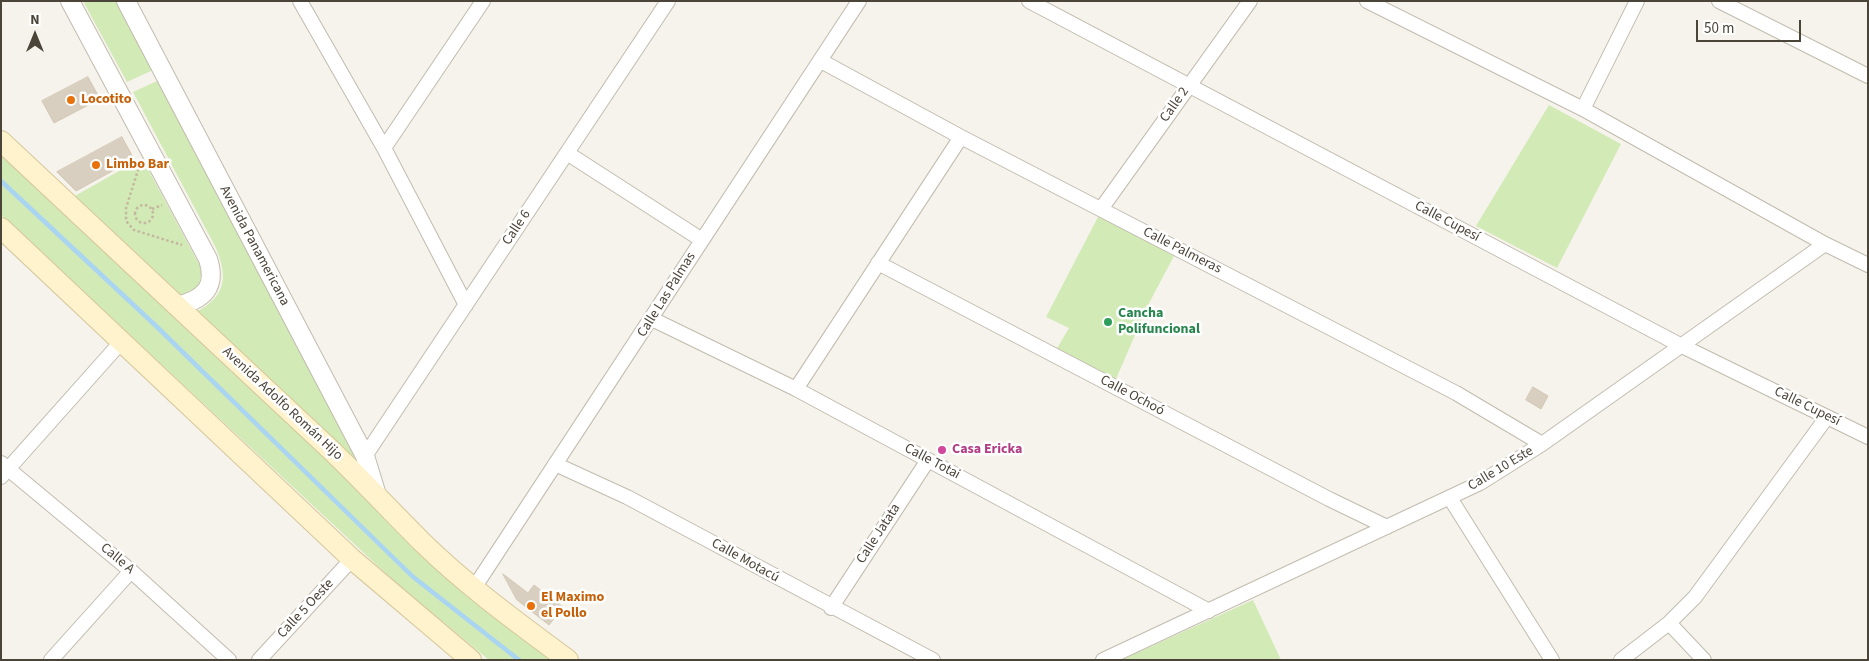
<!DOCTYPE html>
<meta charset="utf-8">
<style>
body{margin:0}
#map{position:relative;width:1869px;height:661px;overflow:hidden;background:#f6f3ec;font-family:"Source Sans 3",sans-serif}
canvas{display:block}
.frame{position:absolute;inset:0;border:2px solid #4b4439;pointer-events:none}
.north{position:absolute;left:10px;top:10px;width:50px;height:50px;-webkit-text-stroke:4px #fff;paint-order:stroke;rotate:0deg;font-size:14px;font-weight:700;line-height:20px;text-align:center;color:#4b4439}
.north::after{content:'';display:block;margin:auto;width:18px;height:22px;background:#4b4439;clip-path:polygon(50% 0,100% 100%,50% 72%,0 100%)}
.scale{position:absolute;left:1696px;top:20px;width:105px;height:22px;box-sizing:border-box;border:2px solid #4b4439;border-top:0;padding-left:6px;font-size:15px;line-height:18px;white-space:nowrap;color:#4b4439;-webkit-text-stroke:4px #fff;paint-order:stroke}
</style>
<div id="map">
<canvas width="1869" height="661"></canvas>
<div class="frame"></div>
<div class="north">N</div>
<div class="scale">50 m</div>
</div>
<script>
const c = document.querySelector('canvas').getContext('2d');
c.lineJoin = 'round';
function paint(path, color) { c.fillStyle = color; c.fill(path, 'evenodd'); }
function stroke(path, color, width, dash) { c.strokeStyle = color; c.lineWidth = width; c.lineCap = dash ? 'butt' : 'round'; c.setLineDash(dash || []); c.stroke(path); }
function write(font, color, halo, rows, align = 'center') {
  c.font = font + ' "Source Sans 3",sans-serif'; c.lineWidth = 5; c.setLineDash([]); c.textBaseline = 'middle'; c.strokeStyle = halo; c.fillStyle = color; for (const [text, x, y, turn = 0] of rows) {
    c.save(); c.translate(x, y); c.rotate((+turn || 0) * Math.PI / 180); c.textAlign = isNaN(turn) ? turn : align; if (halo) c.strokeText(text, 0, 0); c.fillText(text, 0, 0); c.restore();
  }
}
paint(new Path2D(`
 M83,1H116L153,70L127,82Z
 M157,81L358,456L351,458L196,312C226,296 228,278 216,248L133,92Z
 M1549,105L1621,144L1557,268L1476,226Z
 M1,149L564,660H489L394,581L1,215Z
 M142,158L200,266L202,272L198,287L178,296L73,197Z
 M1099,215L1174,256L1148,305L1116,379L1056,350L1069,328L1046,317Z
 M1253,600L1281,660H1121Z`), '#d2eab5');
stroke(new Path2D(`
 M1,181L155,325L412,576L519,660`), '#a9d4f2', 4.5);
const building = new Path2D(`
 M88,77L100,99L54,123L42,101Z
 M122,137L134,159L76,191L57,172Z
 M1533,387L1548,396L1541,409L1526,400Z
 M503,574L528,593L534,585L563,607L549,625L517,600Z`);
paint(building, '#d8cfc1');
stroke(building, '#d3c7b4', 1);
const minor = new Path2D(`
 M300,1L384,148L466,305
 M1029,1L1680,345L1868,437
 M1367,1L1583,109L1825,244L1868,265
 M1719,1L1868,76
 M821,61L961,137L1456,393L1542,444
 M1583,109L1637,1
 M384,148L483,1
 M567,153L702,240
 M1101,209L1250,1
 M878,263L1329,499L1387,527
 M652,319L796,389L1209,611
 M796,389L961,137
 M365,456L668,1
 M1,463L131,571L229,660
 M555,464L627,497L933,660
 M1,477L122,341
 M1450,498L1552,660
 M474,588L859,1
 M831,608L928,460
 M1669,623L1704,660
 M51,660L131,571
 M259,660L352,559
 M1103,660L1480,483L1542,444L1825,244
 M1621,660L1669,623L1695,597L1827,417`);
const tertiary = new Path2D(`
 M70,1L208,259C217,287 204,300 176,306
 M126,1L365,456L376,492`);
const secondary = new Path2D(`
 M1,141L332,451C363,481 392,512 423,543C467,586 518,623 568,660
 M1,228L352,559L471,660`);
stroke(minor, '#c2bbae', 16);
stroke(tertiary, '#c2bbae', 20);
stroke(secondary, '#d6c79b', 22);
stroke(new Path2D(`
 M140,164L126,208V221L134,230L182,245
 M135 214a9 9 0 1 1 18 0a9 9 0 1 1-18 0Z
 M152,209L162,205`), '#c4b79f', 2.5, [2.5, 2.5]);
stroke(minor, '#fff', 14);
stroke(tertiary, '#fff', 18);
stroke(secondary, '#fff3cd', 20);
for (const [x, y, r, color] of [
 [71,100,5,"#e8710a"],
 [96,165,5,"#e8710a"],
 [1108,322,5,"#2e9e5b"],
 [942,450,5,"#d1479c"],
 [531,606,5,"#e8710a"]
]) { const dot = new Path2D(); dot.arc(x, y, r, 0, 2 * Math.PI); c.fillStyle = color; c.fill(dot); stroke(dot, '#fff', 2); }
write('bold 14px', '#c56008', '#fff', [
 ["Locotito",81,100],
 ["Limbo Bar",106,165],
 ["El Maximo",541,598],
 ["el Pollo",541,614]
], 'left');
write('14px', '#4b4439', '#fff', [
 ["Calle 2",1175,105,-55],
 ["Calle Cupesí",1447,222,28],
 ["Calle 6",517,228,-56],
 ["Avenida Panamericana",254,246,62],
 ["Calle Palmeras",1182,251,27],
 ["Calle Las Palmas",667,295,-58],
 ["Calle Ochoó",1132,396,28],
 ["Avenida Adolfo Román Hijo",282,404,43],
 ["Calle Cupesí",1807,407,26],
 ["Calle Totai",932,462,28],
 ["Calle 10 Este",1501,469,-31],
 ["Calle Jatata",879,534,-57],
 ["Calle A",117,559,40],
 ["Calle Motacú",745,561,29],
 ["Calle 5 Oeste",306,609,-47]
]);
write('bold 14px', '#27864d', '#fff', [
 ["Cancha",1118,314],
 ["Polifuncional",1118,330]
], 'left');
write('bold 14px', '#b23c85', '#fff', [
 ["Casa Ericka",952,450]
], 'left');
</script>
